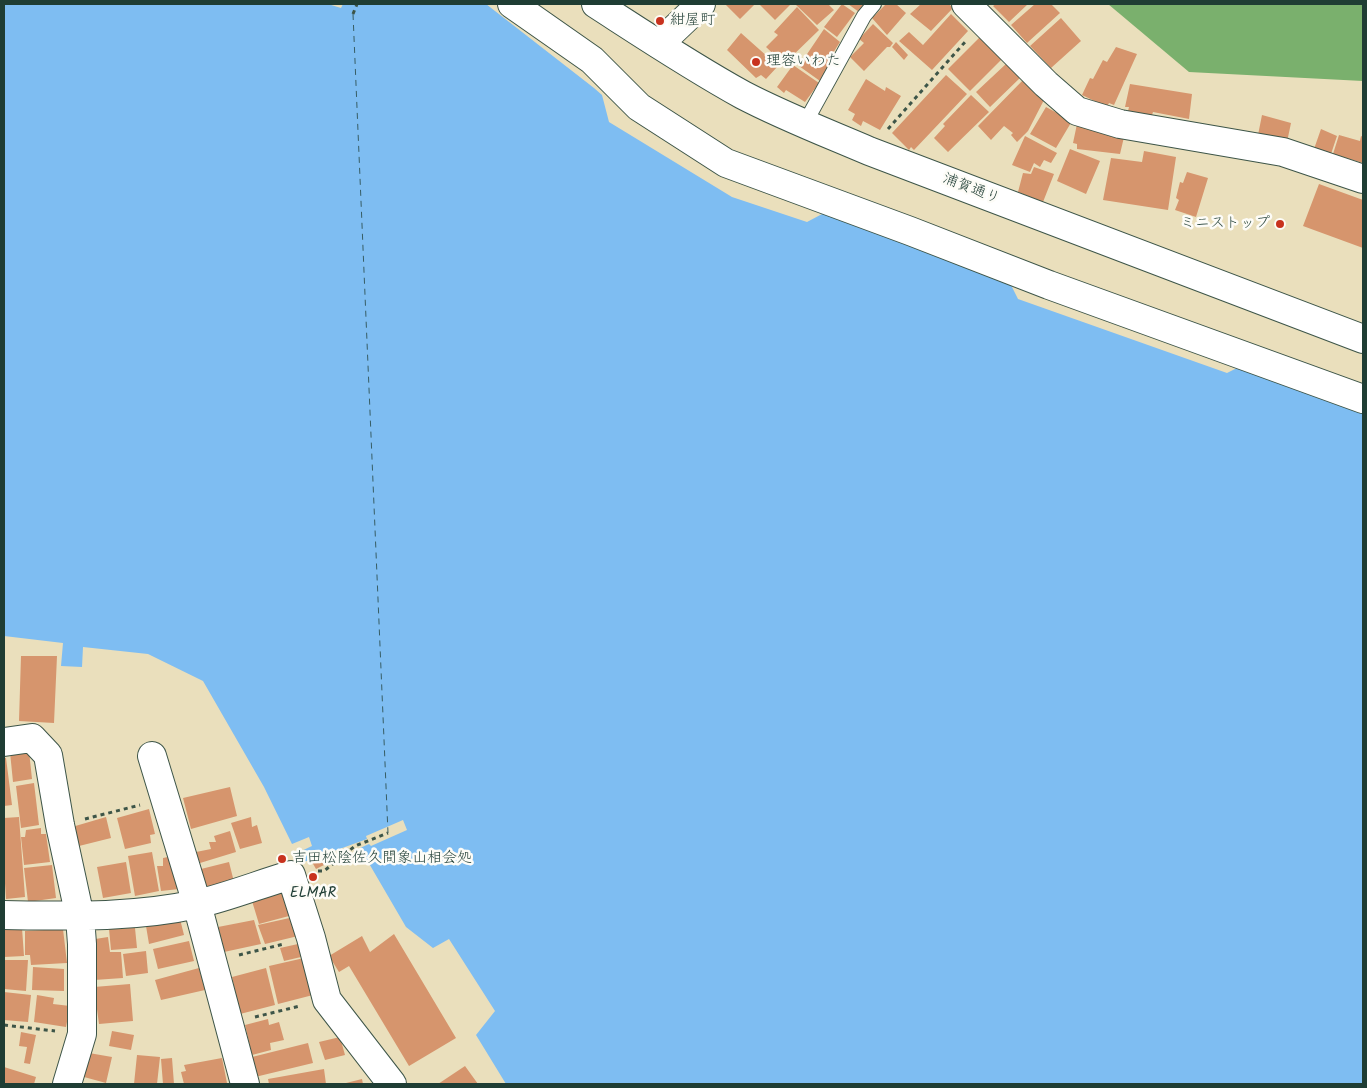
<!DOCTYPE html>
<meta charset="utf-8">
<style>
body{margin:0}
#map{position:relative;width:1367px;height:1088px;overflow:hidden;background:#eadfbc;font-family:Kalam,sans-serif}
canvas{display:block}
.frame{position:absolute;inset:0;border:5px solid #1f3d34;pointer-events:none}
</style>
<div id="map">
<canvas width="1367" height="1088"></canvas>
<div class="frame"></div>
</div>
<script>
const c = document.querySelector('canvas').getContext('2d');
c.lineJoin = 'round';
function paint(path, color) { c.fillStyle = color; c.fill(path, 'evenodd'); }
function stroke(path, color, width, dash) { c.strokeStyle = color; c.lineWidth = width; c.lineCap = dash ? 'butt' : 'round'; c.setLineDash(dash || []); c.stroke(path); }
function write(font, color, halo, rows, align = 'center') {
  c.font = font + ' Kalam,"Klee One",sans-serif'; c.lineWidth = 5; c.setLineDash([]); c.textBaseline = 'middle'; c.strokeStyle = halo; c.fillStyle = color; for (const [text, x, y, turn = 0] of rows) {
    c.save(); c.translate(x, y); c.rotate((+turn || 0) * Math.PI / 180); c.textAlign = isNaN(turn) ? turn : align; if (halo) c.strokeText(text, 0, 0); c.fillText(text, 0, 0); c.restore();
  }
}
paint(new Path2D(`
 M1108,4H1363V81L1189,72Z`), '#7ab06d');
paint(new Path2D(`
 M4,4H328L341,8L343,4H486L594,88L602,95L609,122L732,197L807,222L824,213L1009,281L1018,299L1227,373L1243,365L1363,408V1084H506L476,1035L495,1011L449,939L433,948L406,927L360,848L369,844L371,846L407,830L403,820L366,836L367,839L301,863L297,853L312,846L309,837L292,844L264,787L203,681L148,654L83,647L82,667L61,666L63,643L4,636Z`), '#7ebdf2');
stroke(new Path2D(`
 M353,14L388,833`), '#375d64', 1, [6, 5]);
paint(new Path2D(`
 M725,4H755L740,19Z
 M759,4H791L775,20Z
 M795,4H830L829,5L834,10L817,25Z
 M842,4L855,13L837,37L824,27Z
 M848,4H866L859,12Z
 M886,4H896L906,13L887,35L872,18Z
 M921,4H949L953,8L931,31L910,14Z
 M996,4H1028L1009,22L993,6Z
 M1035,4H1051L1060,13L1027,43L1011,25Z
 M797,7L819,30L784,64L766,47L778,35L774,32Z
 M951,14L968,31L932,70L899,41L909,32L923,45Z
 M1061,18L1081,41L1051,68L1030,46Z
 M873,24L893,43L890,47H887L864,71L850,57L864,43L859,39Z
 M824,29L840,42L833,53L836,55L820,81L799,66Z
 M741,33L778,66L766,79L761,75L756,78L727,50Z
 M982,35L1005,56L970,91L948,69Z
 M896,42L908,55L904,60L892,47Z
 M1116,47L1137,54L1114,105L1109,103L1107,107L1082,95L1090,78L1093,79L1103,60L1107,62Z
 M1007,63L1021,77L990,107L976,92Z
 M793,65L819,83L805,102L786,90L784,93L777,87Z
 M946,75L967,94L914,150L911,147L909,150L892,133Z
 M866,79L885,91L886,87L901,96L880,130L863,121L861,126L852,120L855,114L848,110Z
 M1024,79L1044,100L1028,131L1017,142L1011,135L1013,133L1004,126L991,140L978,126Z
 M1130,84L1192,94L1189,119L1153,112L1152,115L1128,111L1129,107H1125Z
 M971,95L989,112L948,152L934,138L945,126L943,124Z
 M1046,107L1072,121L1056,148L1030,134Z
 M1262,115L1291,123L1287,142L1258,135Z
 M1077,124L1124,137L1120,154L1077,149V144L1073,143Z
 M1321,129L1337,136L1331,154L1314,149Z
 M1339,135L1360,141L1361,136L1363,137V163L1333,154Z
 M1025,136L1057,153L1051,163L1044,160L1040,167L1034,163L1030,172L1012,165Z
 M1070,149L1100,161L1086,194L1057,181Z
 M1144,151L1176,157L1168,210L1103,200L1111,158L1142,162Z
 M1034,167L1054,174L1043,202L1018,192L1023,173L1031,174Z
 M1187,172L1208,178L1196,217L1175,210L1179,200L1176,198L1180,182L1183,183Z
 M1319,184L1363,200V248L1303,226Z
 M21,656H57L54,723L19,721Z
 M29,751L32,779L13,782L10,752Z
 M4,758H6L12,805L4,806Z
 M34,783L39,825L21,828L16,786Z
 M230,787L237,816L191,829L183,798Z
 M149,809L155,834L150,835L151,843L125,849L117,818Z
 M19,817L25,897L6,899L4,868V818Z
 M106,817L111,838L75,847L72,827Z
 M251,817L252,827L257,825L262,843L240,849L231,823Z
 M41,828V834H46L50,862L24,865L21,837H25L26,830Z
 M230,831L236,852L200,863L196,852L211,849L209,842H216L214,836Z
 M152,852L159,891L135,896L128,856Z
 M328,855L330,862L316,869L312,862Z
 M173,856L179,889L161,891L157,866H163V858Z
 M126,862L131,893L103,898L97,867Z
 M229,862L234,882L205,889L201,869Z
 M52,865L56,898L28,902L24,868Z
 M282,887L289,916L259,924L252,901Z
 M294,917L298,936L265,944L258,925Z
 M180,919L184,935L149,944L146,926Z
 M254,920L261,944L224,952L218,927Z
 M4,928H22L24,956L4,957Z
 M135,928L137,948L111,950L109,929Z
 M63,929L67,963L31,965L30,955H25V931Z
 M394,934L456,1038L409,1066L349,966L339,972L329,956L362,936L370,952Z
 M108,937L110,952H121L123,978L94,980L89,940Z
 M189,941L194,961L158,969L153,949Z
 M298,944L301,957L284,961L280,948Z
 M146,951L148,973L126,976L123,954Z
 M304,958L313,995L278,1004L269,966Z
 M4,960H28L26,991L4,989Z
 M33,967L64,969V991L32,990Z
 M199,968L205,990L161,1000L155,980Z
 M266,968L275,1005L240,1014L232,977Z
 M130,984L133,1021L99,1024L94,987Z
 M4,992L31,995L28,1022L4,1020Z
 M37,995L54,998L53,1004L70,1006L66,1027L34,1022Z
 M268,1019L269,1025L279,1022L284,1040L270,1043L271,1050L252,1055L245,1025Z
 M112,1031L134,1035L131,1050L109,1046Z
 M21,1032L36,1035L30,1064L24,1063L27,1047L19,1046Z
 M340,1037L345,1055L325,1060L319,1042Z
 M308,1043L313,1063L255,1077L252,1057Z
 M89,1053L112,1057L106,1083L84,1077Z
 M137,1055L160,1057L157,1084H134Z
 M172,1058L174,1084H163L161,1059Z
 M222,1058L227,1083L184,1084L181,1072L186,1071L184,1065Z
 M465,1066L478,1084H438Z
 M4,1067L36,1077L34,1084H4Z
 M324,1069L326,1084H269L268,1079Z
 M362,1079L363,1084H342Z`), '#d6956d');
const lane = new Path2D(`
 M805,123L864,16L874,4`);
const street = new Path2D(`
 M512,4L592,60L639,107L726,163L910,231L1049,285L1363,399
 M966,4L1046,84L1077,111L1120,124L1283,152L1363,179
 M659,44L701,4
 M4,742L32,738L48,755L60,825L80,917L82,944V1034L67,1084
 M152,756L197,904L245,1084
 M4,915C68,916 134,918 197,904C228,897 260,884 291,875L311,938L327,1000L392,1084`);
const secondary = new Path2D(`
 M596,4C644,35 692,67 743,95C783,116 827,133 869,151L1363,339`);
stroke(lane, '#3d5548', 16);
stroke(street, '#3d5548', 30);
stroke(secondary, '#3d5548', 30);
stroke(new Path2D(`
 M353,14L357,4
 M888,129L965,42
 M85,819L140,805
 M318,871H324L355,846L388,833
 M239,955L284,944
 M255,1017L300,1006
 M4,1025L55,1031`), '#3d5548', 3, [4, 4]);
stroke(lane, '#fff', 14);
stroke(street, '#fff', 28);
stroke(secondary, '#fff', 28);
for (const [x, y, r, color] of [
 [660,21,5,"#c8321e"],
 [756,62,5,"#c8321e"],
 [1280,224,5,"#c8321e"],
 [282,859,5,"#c8321e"],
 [313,877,5,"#c8321e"]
]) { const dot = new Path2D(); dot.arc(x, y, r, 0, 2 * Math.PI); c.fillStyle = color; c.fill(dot); stroke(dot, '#fdfcf7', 2); }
write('15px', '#1f3d34', '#fdfcf7', [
 ["紺屋町",670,21],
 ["理容いわた",766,62],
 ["ミニストップ",1270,224,"right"],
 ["吉田松陰佐久間象山相会処",292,859],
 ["ELMAR",313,894,"center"]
], 'left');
write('15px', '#1f3d34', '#fdfcf7', [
 ["浦賀通り",971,190,21]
]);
</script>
